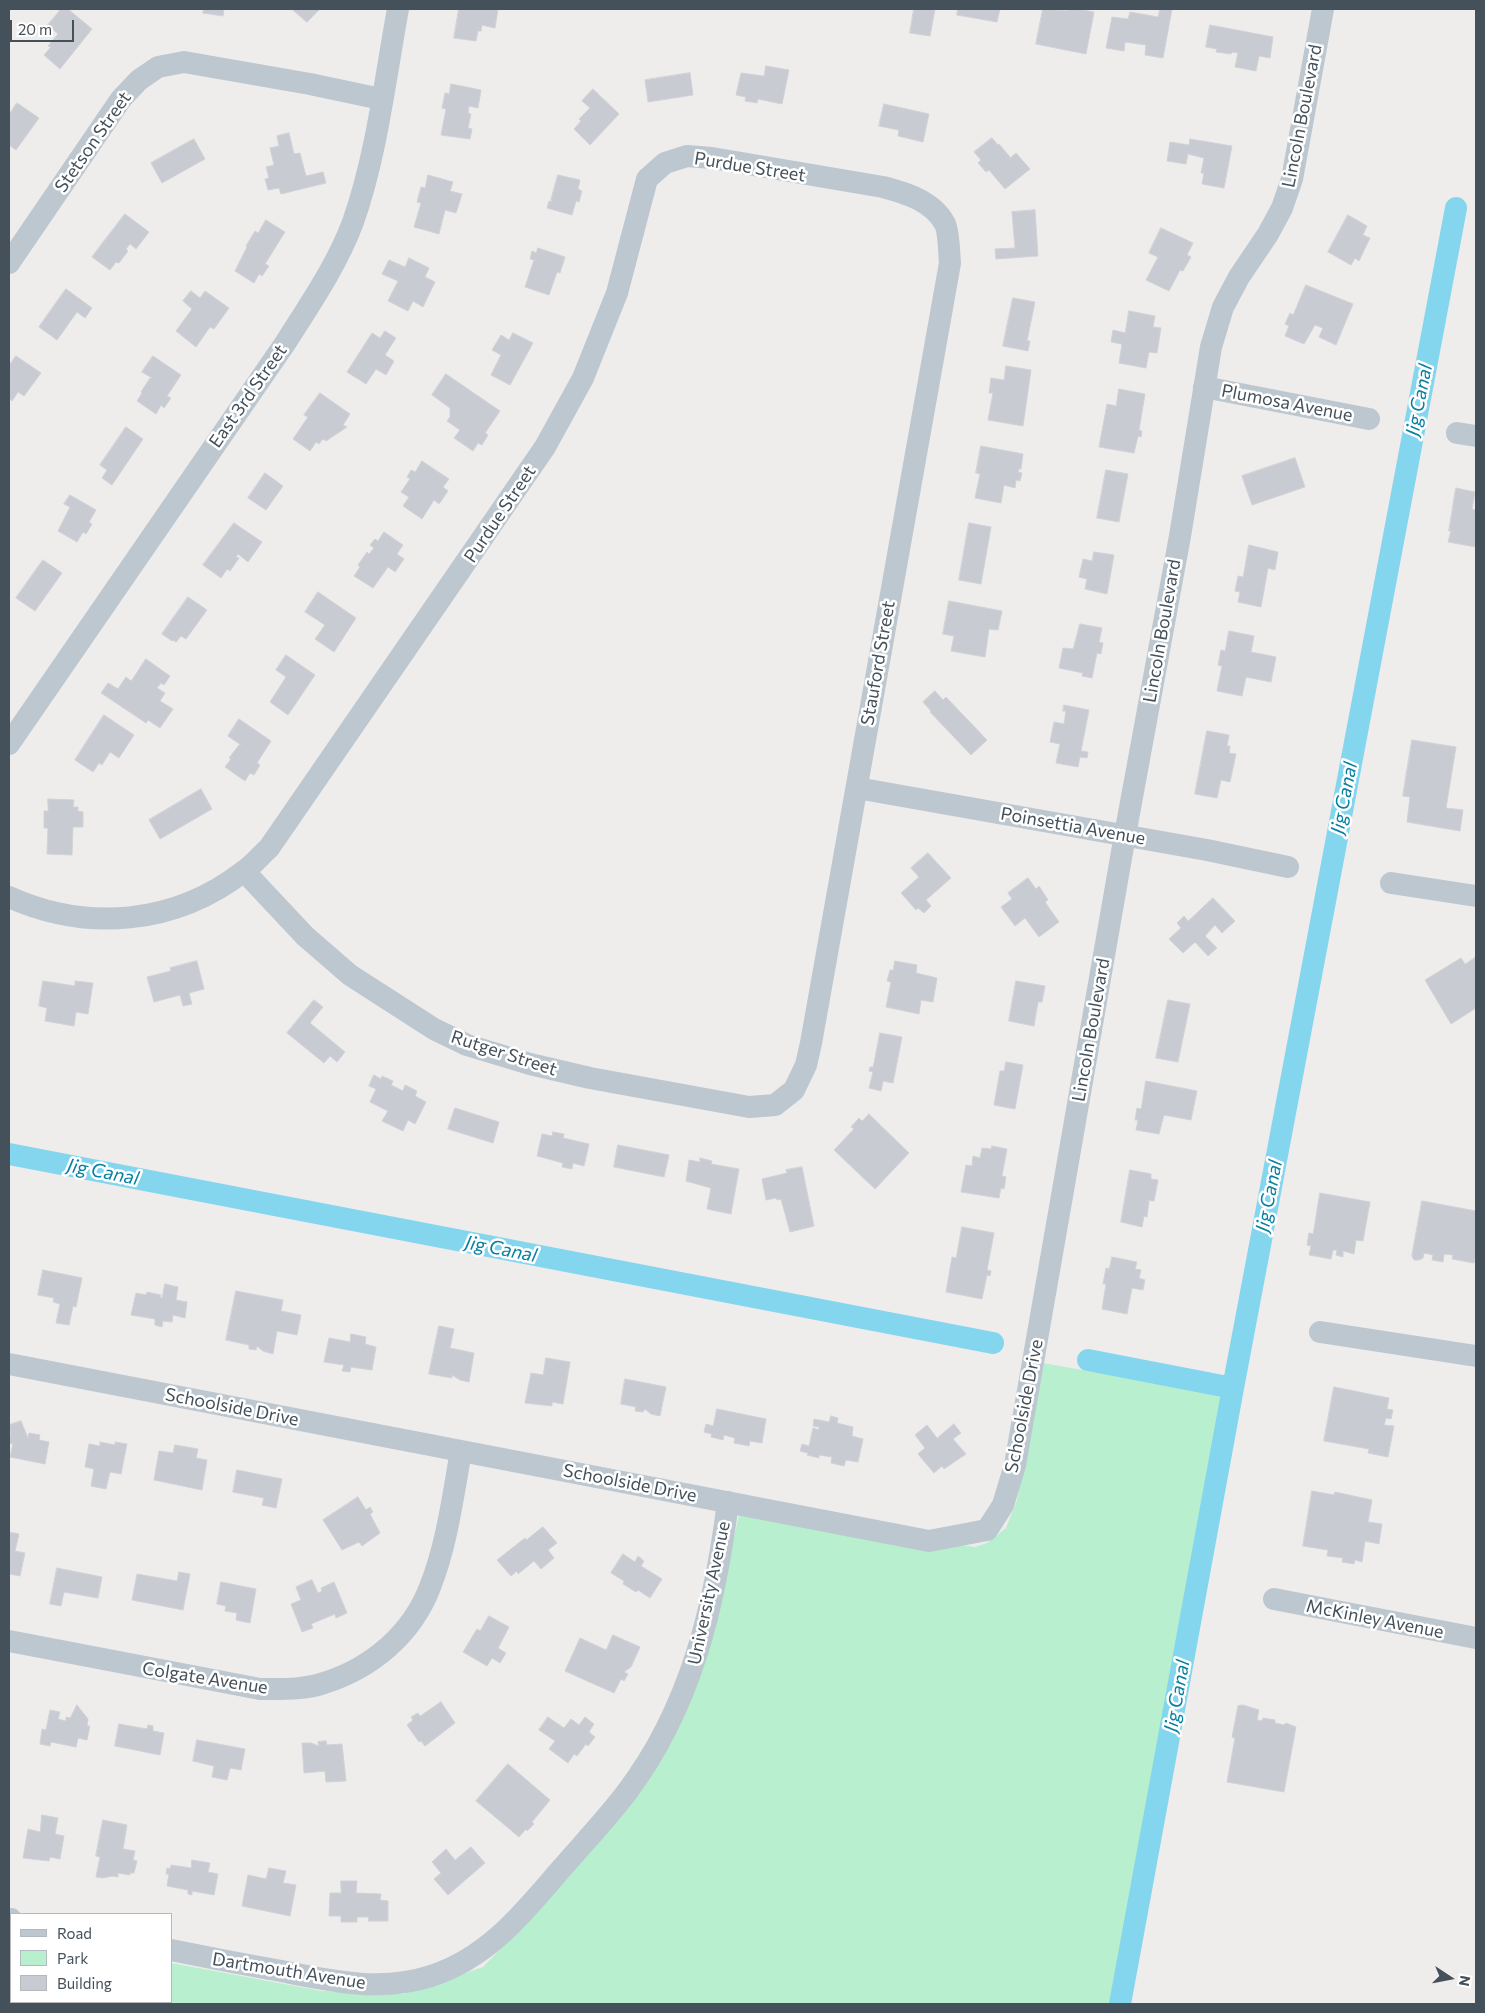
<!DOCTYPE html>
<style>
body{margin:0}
#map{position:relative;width:1485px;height:2013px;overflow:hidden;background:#efecec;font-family:Commissioner,sans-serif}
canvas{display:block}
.frame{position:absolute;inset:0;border:10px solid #44505a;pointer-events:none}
.legend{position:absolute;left:10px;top:1913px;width:162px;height:90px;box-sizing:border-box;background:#fff;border:1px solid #b4b9bd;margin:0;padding:6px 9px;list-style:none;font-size:15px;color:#44505a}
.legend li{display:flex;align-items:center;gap:10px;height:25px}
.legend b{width:25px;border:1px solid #b4b9bd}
.north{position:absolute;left:1425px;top:1953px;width:50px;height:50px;-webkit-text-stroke:4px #fff;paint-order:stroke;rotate:101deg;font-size:14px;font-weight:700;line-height:20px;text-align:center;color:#44505a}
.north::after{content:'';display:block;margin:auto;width:18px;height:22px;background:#44505a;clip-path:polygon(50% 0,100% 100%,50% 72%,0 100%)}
.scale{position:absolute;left:10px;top:20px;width:64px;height:22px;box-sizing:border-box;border:2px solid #44505a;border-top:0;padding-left:6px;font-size:15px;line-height:18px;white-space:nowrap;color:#44505a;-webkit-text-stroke:4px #fff;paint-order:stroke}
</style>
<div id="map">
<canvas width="1485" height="2013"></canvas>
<div class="frame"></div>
<ul class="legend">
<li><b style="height:6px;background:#bcc7cf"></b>Road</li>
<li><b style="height:14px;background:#b8efce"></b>Park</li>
<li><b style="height:14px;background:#c9cbd2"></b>Building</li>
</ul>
<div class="north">N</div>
<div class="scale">20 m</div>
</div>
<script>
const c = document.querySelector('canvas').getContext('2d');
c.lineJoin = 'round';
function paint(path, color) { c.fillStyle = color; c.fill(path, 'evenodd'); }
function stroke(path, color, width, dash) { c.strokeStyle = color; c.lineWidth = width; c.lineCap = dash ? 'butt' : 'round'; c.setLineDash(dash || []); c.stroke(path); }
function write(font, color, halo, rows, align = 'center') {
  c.font = font + ' Commissioner,sans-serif'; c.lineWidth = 5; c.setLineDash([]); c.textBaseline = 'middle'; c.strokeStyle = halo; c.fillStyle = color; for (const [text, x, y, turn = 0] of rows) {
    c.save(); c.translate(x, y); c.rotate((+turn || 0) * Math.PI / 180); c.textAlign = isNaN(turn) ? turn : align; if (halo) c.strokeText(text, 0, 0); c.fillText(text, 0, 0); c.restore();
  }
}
paint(new Path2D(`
 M1043,1363L1239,1398L1122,2004H9V1932L11,1933V2002H171V1963L322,1991L404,1994L483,1967L531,1917L708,1651L739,1515L975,1547L987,1543L1006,1528L1017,1500Z`), '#b8efce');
stroke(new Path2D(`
 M9,1154L993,1343
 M1088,1360L1233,1388L1120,2004
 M1233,1388L1456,208`), '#84d6ee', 22);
const building = new Path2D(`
 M61,9H68L92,29L60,69L44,55L51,47L48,46L58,34L48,25Z
 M204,9H224L223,16L203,13Z
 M292,9H320L307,22Z
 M459,9H498L495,28L482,25L481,31H478L476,41L454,38Z
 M914,9H935L930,36L910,33Z
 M958,9H1000L997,22L957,15Z
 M1043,9L1067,11L1068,9H1077L1094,12L1086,54L1036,44Z
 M1160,9H1172L1163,58L1145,55L1146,45L1125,42L1124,51L1106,48L1112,17L1128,19L1130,12L1158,17Z
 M1210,25L1273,37L1270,58L1259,56L1256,71L1235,67L1238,53L1232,52L1231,54L1216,52L1217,49L1206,47Z
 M766,66L789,70L782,104L758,99L757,103L745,101L746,97L736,95L741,73L764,76Z
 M690,73L693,95L648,102L645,80Z
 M451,84L481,90L478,108L469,106L468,113L471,114L468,128L472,129L470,139L441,135L446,109L442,108L445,93L449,94Z
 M593,89L619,114L590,145L574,129L581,121L579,119L590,108L582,101Z
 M17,103L39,118L16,150L9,145V115Z
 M884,104L929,114L923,142L898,136L899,130L879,126Z
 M289,133L294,154L300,153L306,176L323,172L326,183L281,194L279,188L268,190L265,179L269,178L266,167L274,165L270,148L279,146L277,136Z
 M992,138L998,145L999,144L1010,157L1009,159L1016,153L1030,169L1005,189L989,170L986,172L978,163L981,160L974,152Z
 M194,139L205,159L162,183L151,163Z
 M1190,139L1232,146L1224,188L1202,184L1204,173H1201L1204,158L1188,154L1186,164L1167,161L1170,142L1189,145Z
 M428,175L453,182L450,191L462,194L456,213L445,210L439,234L414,227L421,203L417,202L421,187L425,188Z
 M558,175L580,180L578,189L582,191L579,202L576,201L572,215L547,208L549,201L552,202L551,200Z
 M1035,210L1038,256L996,259L995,249L1015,248L1012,212Z
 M125,214L149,232L136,249L130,244L126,249L128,251L119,263L116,262L110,270L92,257Z
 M1348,215L1367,226L1363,235L1370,238L1359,261L1355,258L1351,265L1328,252Z
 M266,220L285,232L265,264L269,266L262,276L259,274L254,283L235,271L247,247L246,246L255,231L258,233Z
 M1161,228L1193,243L1187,255L1191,257L1183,271L1180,270L1169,291L1146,280L1158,257L1149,253Z
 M538,248L565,257L560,273L557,272L549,295L525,287L534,260L530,259L532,251L536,253Z
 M409,258L429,268L425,277L435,282L423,307L413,301L408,311L388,301L398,281L382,274L389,260L405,267Z
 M1306,285L1353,304L1336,345L1319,337L1323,328L1315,325L1304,344L1285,336L1289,326L1285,324L1290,313L1293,315Z
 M66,289L92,308L85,318L77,312L57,340L39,327Z
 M191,291L200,298L205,291L229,308L214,329L210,327L196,347L176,331L192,309L183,301Z
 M1013,298L1035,302L1027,341H1030L1028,351L1003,346Z
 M1129,311L1155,316L1153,327L1161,328L1157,353L1149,352L1146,368L1119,363L1122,344L1111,342L1113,330L1125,333Z
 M385,331L396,338L385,355L394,361L386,375L376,369L366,384L347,372L372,333L380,338Z
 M513,333L533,343L510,385L491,375L501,355L492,350L501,335L509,340Z
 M16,356L41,373L24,396L18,392L12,401L9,398V366Z
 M153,356L181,375L167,396L171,398L164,408L161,405L156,414L137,401L142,393L141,392L150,378H152L142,372Z
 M1006,366L1031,370L1023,426L988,420L993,393H989L991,378L1004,380Z
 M446,374L500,411L485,433L488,435L482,445L478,443L473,451L454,438L460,430L447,421L450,417V408L432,395Z
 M1119,389L1145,394L1139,430L1142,431L1141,437L1138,436L1134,453L1099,447L1107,404L1116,406Z
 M320,393L350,414L343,425L347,427L326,441L323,439L319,444L316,442L310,451L293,439L308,417L304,415Z
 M126,427L143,439L112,485L102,478L107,470L100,465Z
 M981,446L1023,454L1021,469H1019L1018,472L1022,473L1020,481L1016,480L1015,488L1004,485L1001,503L975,498L980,474L976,473Z
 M1295,458L1305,487L1252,505L1242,476Z
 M422,461L449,479L443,487L448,491L439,504L434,500L422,519L403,506L409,497L401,492L410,479L407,477L411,470L415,472Z
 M1106,470L1128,474L1119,522L1097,518Z
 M265,473L283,486L266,510L248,498Z
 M1456,488L1475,492L1472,509L1476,510V547L1448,542L1451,531H1449Z
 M70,495L96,510L89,522L92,524L86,534L83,532L77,542L58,531L70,507L64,504Z
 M234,523L262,542L248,562L238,554L236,557L239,558L230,571L227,569L221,578L203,565Z
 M969,523L991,527L981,584L959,580Z
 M384,532L403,545L397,554L404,559L395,572L388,567L373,588L354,576L360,567L358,565L367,552L369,554L374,548L370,545L375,539L378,541Z
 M1249,545L1278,552L1275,570L1268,568L1261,607L1238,602L1240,592L1235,591L1238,576L1243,577Z
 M1094,552L1114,555L1107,594L1085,589L1087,579L1079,577L1083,559L1092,561Z
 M43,560L62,573L35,611L16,598Z
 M318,592L356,618L334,652L315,639L325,625L305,612Z
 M188,597L207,610L186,639L181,636L176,642L173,640L172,641L162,634Z
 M949,601L1002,611L998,630L989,629L985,657L951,651L954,636L943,634Z
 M1080,624L1102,628L1099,642L1103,643L1101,654L1097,653L1092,678L1082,676L1083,673L1059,668L1063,648L1073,649Z
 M1229,631L1254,636L1251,652L1276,657L1271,682L1246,677L1242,696L1217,691L1222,666L1218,665L1221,650L1225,651Z
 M286,655L315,675L288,715L270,702L286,677L276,670Z
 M146,659L170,676L164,685L161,683L157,688L165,693L160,701L173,709L160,728L148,720L146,723L101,693L108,683L118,689L126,677L131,681Z
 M935,691L943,700L946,697L987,740L971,755L930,712L931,711L923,702Z
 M1064,705L1089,710L1081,751L1088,752L1087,758L1080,757L1078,767L1056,763L1060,744L1050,742L1054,722L1064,724L1066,711H1063Z
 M104,715L134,735L119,758L110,752L102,765L99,763L93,772L75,760Z
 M239,719L271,741L257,763L260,765L254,775L250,773L245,781L225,767L231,759L229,758L239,745H241L228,736Z
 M1207,731L1229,735L1227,746H1230L1229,753L1236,754L1230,782L1221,780L1217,798L1195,794Z
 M1412,740L1456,747L1446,808L1463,810L1460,831L1407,822L1410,797L1403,796Z
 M201,789L212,809L160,839L149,820Z
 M48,799L74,800L73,807H78V811L83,812V827H73L72,855L47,854L48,828H44V811H48Z
 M928,853L951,878L926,900L931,906L924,913L918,908L916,910L901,893L919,877L911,868Z
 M1028,878L1036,889L1039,886L1048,900L1045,902L1059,922L1039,937L1025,918L1015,926L1001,907L1012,899L1008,893Z
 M1213,898L1235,921L1222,933L1215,925L1205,936L1217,948L1208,956L1195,942L1183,953L1169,939L1181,928L1177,923L1184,916L1188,921Z
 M1476,957V1008L1451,1024L1425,980L1461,958L1465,964Z
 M197,961L204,989L189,993L192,1004L183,1006L180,995L154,1002L147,977L171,971L170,968Z
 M895,961L917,965L916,973L937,978L933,1002L921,1000L919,1014L886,1007L891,982L887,981L890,970H893Z
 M43,981L75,986V981L93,983L88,1014L76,1012L74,1026L45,1021L47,1008L39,1006Z
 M1016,981L1045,986L1042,1002H1038L1034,1026L1009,1021Z
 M314,1000L323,1007L310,1023L345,1052L337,1062L330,1056L324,1063L287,1033Z
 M1168,1000L1190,1004L1178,1062L1156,1058Z
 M880,1033L902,1037L893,1083L883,1081L881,1091L869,1088L873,1072L869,1071L870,1067H873Z
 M1006,1062L1023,1065L1015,1109L994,1105L1000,1071H1004Z
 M374,1075L381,1079L382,1076L393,1081L391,1085L403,1091L405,1085L417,1091L415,1096L426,1102L415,1124L408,1120L403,1131L382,1121L388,1111L370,1102L376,1089L369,1086Z
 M1146,1081L1197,1091L1191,1120L1164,1115L1159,1134L1136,1130L1138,1120H1135L1137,1108L1141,1109Z
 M455,1108L499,1122L493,1143L448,1129Z
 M869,1114L909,1153L875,1189L834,1150L854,1129L851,1127L859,1118L862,1121Z
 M553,1132L564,1134L563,1138L589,1144L584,1166L573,1163L572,1169L562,1167L563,1163L537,1156L542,1134L552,1136Z
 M618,1145L669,1155L664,1177L614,1167Z
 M992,1146L1007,1149L1002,1176L1006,1177L1004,1189L1001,1188L999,1198L961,1192L966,1165L972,1166L973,1156L980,1158L982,1148L991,1149Z
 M700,1158L712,1161L711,1164L739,1169L731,1214L707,1209L711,1188L686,1181L689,1160L700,1162Z
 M802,1167L814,1226L790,1232L781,1199L777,1200L776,1198L766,1200L762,1179L787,1173L786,1170Z
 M1130,1170L1151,1174V1179L1158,1180L1154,1201L1147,1200L1149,1201L1147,1217L1144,1216L1142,1227L1121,1222Z
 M1320,1193L1370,1202L1363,1241L1356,1240L1354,1254L1343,1251V1257L1336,1255L1337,1250H1333L1331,1259L1309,1255L1311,1246L1307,1245L1309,1233L1313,1234Z
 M1422,1201L1476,1211V1254L1474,1263L1452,1259L1453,1255L1444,1254L1443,1262L1432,1260L1433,1255L1424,1253L1423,1258L1419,1260H1414L1412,1256Z
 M962,1227L994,1233L987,1270L991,1271L990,1276L987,1275L982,1299L946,1292L952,1257L956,1258Z
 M1112,1257L1137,1262L1135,1269L1141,1270L1139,1278L1145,1280L1143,1290L1132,1288L1127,1314L1102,1309L1106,1284H1103L1106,1268L1109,1269Z
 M43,1270L82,1278L76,1307L73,1306L69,1325L56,1323L60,1304L53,1302L54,1298L38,1295Z
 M165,1284L178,1287L176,1300L187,1302L185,1318L173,1315L172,1322L163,1321L162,1327L155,1325V1319L131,1315L136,1293L146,1295L147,1292L161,1295L160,1297L162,1298Z
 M236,1291L283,1300L281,1311L301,1315L297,1335L277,1331L273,1354L263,1351L257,1346L256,1350L249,1349V1345L226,1340Z
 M439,1326L454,1329L450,1348L474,1353L469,1382L460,1380L452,1375V1378L429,1374Z
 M351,1334L366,1337L365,1344L376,1347L372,1370L351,1367L350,1372L342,1371L344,1365L324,1362L329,1338L350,1342Z
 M546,1358L570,1362L563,1404L552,1402V1406L525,1403L531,1373L543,1375Z
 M625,1379L666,1387L660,1416L651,1414L645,1409L643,1412L635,1411L636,1407L621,1404Z
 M1334,1387L1389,1398L1387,1409L1393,1410L1391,1419L1386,1418L1384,1425L1394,1426L1388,1457L1368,1453L1369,1449L1324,1441Z
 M717,1409L766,1419L762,1443L750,1441L749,1446L734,1443L735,1438L724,1435L723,1440L711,1437L712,1434L704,1432L706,1424L713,1426Z
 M831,1416L838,1418L837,1423L853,1427L852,1436L863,1439L858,1462L846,1460L844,1466L831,1463L832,1457L819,1455V1458L807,1455L808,1453L800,1451L802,1444L809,1446L813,1428L819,1430V1427L813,1426L814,1419L829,1422Z
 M21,1421L28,1438L29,1433L40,1435L39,1440L49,1442L45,1464L10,1457L13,1444L9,1443V1434L11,1435L9,1425Z
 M954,1424L961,1433L953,1439L966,1454L944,1469L942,1466L934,1473L918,1454L925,1448L915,1435L927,1425L937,1438Z
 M100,1442L115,1445V1442L127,1444L121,1474L110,1472L106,1489L91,1486L94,1469L85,1467L89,1444L100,1446Z
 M175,1445L198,1449L196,1458L207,1460L202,1490L154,1480L159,1451L173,1453Z
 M237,1470L282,1479L276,1508L262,1505L264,1498L233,1492Z
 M1312,1491L1334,1495L1335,1492L1372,1500L1368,1522L1382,1524L1379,1544L1365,1541L1362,1562L1355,1560L1354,1564L1342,1562L1343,1558L1327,1556L1328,1550L1303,1546Z
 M358,1497L366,1510L370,1507L373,1512L370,1514L380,1533L362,1546L359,1542L342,1550L323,1520Z
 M543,1527L557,1543L548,1550L554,1558L541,1569L534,1561L518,1574L517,1571L511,1576L497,1560L525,1538L526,1540Z
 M9,1532L19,1534L15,1551L25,1553L20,1576L9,1574V1578Z
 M623,1554L635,1562L638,1556L644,1561L641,1566L662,1579L650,1598L638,1590L636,1592L623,1584L624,1581L611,1573Z
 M57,1568L102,1577L98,1598L64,1592L61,1606L50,1604Z
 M179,1572L190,1574L183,1610L132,1600L137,1574L177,1581Z
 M312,1580L318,1593L322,1591L321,1588L334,1582L347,1613L336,1618L335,1614L311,1624L313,1628L302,1632L291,1604L301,1600L296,1587Z
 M221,1582L256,1589L250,1623L236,1620L237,1613L225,1611L226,1606L217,1604Z
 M489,1616L509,1627L498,1648L506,1653L500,1663L492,1658L487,1666L463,1652L477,1629L480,1631Z
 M613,1635L640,1647L631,1667L624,1672L628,1674L624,1681L621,1679L614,1693L565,1671L580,1638L606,1650Z
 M441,1702L455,1723L425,1746L421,1741L419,1742L407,1725L413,1720L411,1717L418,1713L420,1716Z
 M77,1705L88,1719L87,1726H90L87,1740L78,1738L76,1747L51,1742L50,1746L40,1744L42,1729L46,1730L50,1710L60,1712L58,1719L66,1721V1717L70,1718Z
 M1243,1705L1259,1710L1257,1720L1262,1721L1263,1718L1275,1720V1723L1284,1725L1286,1723L1296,1727L1284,1792L1227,1782L1235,1738L1232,1737L1238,1706Z
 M548,1717L564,1728L571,1719L579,1725L585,1717L594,1724L589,1732L595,1737L588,1746L586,1744L577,1756L574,1754L568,1763L549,1749L555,1741L539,1730Z
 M119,1724L147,1729L148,1725L153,1726V1731L164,1733L160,1755L115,1746Z
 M197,1740L245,1749L241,1770L230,1768L227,1780L212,1777L214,1766L193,1761Z
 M326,1741L327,1745L342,1744L346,1781L326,1782L325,1771L304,1773L302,1743H311L319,1746L318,1742Z
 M508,1764L550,1800L532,1822L534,1824L527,1831L526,1829L519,1837L476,1801Z
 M42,1815L58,1818L55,1834L64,1836L60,1859L50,1857L49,1861L23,1858L28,1829L40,1832Z
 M103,1820L127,1825L123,1849L135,1851L133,1860L137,1861L134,1873H130V1875L118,1873V1877L112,1876L103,1878L96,1877L100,1857L96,1856Z
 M471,1847L485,1863L448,1895L434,1879L441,1873L432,1862L446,1849L455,1860Z
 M192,1860L210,1863L208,1872L218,1874L214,1895L192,1891V1895L188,1894V1890L167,1886L169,1874H166L167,1868L170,1869L171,1865L191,1868Z
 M269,1868L286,1871L283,1883L296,1885L290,1916L242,1906L248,1875L266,1879Z
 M341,1881H357L356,1893L381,1894L380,1900L388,1901V1921H368L369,1917H357V1922H341V1916H329L330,1893H341Z`);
paint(building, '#c9cbd2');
stroke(building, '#d0d2d8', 1);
stroke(new Path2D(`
 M9,263L121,99L139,80L158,67L184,62L310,84L381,99
 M1204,387L1369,419
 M1457,433L1476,436
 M9,744L286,342C310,304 337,265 353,222C377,154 385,79 398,9
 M857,788L1207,850L1288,867
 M1391,883L1476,896
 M9,897C87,932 175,925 244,871C253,865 260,856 269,848L545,447L583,378L617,293L647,179L665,163L687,156L712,158L883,187C906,193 933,201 945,224C949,232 949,253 950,263L811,1043L806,1065L794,1090L775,1105L749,1107L590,1078L530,1064L467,1045L434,1029L350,975L305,936L244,871
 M1320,1332L1476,1356
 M9,1364L929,1541L987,1530L1003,1505L1015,1465L1125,835L1180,536L1211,347L1223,307L1239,277L1268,234L1282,208L1292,179L1323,9
 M1274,1599L1476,1638
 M9,1641L260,1689C282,1689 304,1690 324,1683C372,1668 412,1634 430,1587C447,1544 453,1496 461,1451
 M9,1919H11
 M171,1950C206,1957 241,1964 276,1970C327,1980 379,1993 431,1976C485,1959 520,1917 555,1876C579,1848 605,1821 627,1792C691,1707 715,1605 728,1502`), '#bcc7cf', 22);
write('18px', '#44505a', '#fff', [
 ["Lincoln Boulevard",1302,116,-79],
 ["Stetson Street",93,142,-55],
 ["Purdue Street",750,167,9],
 ["East 3rd Street",248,396,-55],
 ["Plumosa Avenue",1287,403,11],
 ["Purdue Street",500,514,-56],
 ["Lincoln Boulevard",1162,631,-80],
 ["Stauford Street",878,663,-80],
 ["Poinsettia Avenue",1073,826,10],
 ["Lincoln Boulevard",1091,1030,-80],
 ["Rutger Street",504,1053,18],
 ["Schoolside Drive",1024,1406,-79],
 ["Schoolside Drive",232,1407,11],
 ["Schoolside Drive",630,1483,11],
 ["University Avenue",709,1593,-78],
 ["McKinley Avenue",1375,1619,11],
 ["Colgate Avenue",205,1678,9],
 ["Dartmouth Avenue",289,1971,9]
]);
write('italic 19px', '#0880a1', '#fff', [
 ["Jig Canal",1419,400,-79],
 ["Jig Canal",1344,798,-79],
 ["Jig Canal",103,1172,11],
 ["Jig Canal",1269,1196,-79],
 ["Jig Canal",501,1249,11],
 ["Jig Canal",1177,1696,-80]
]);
</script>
